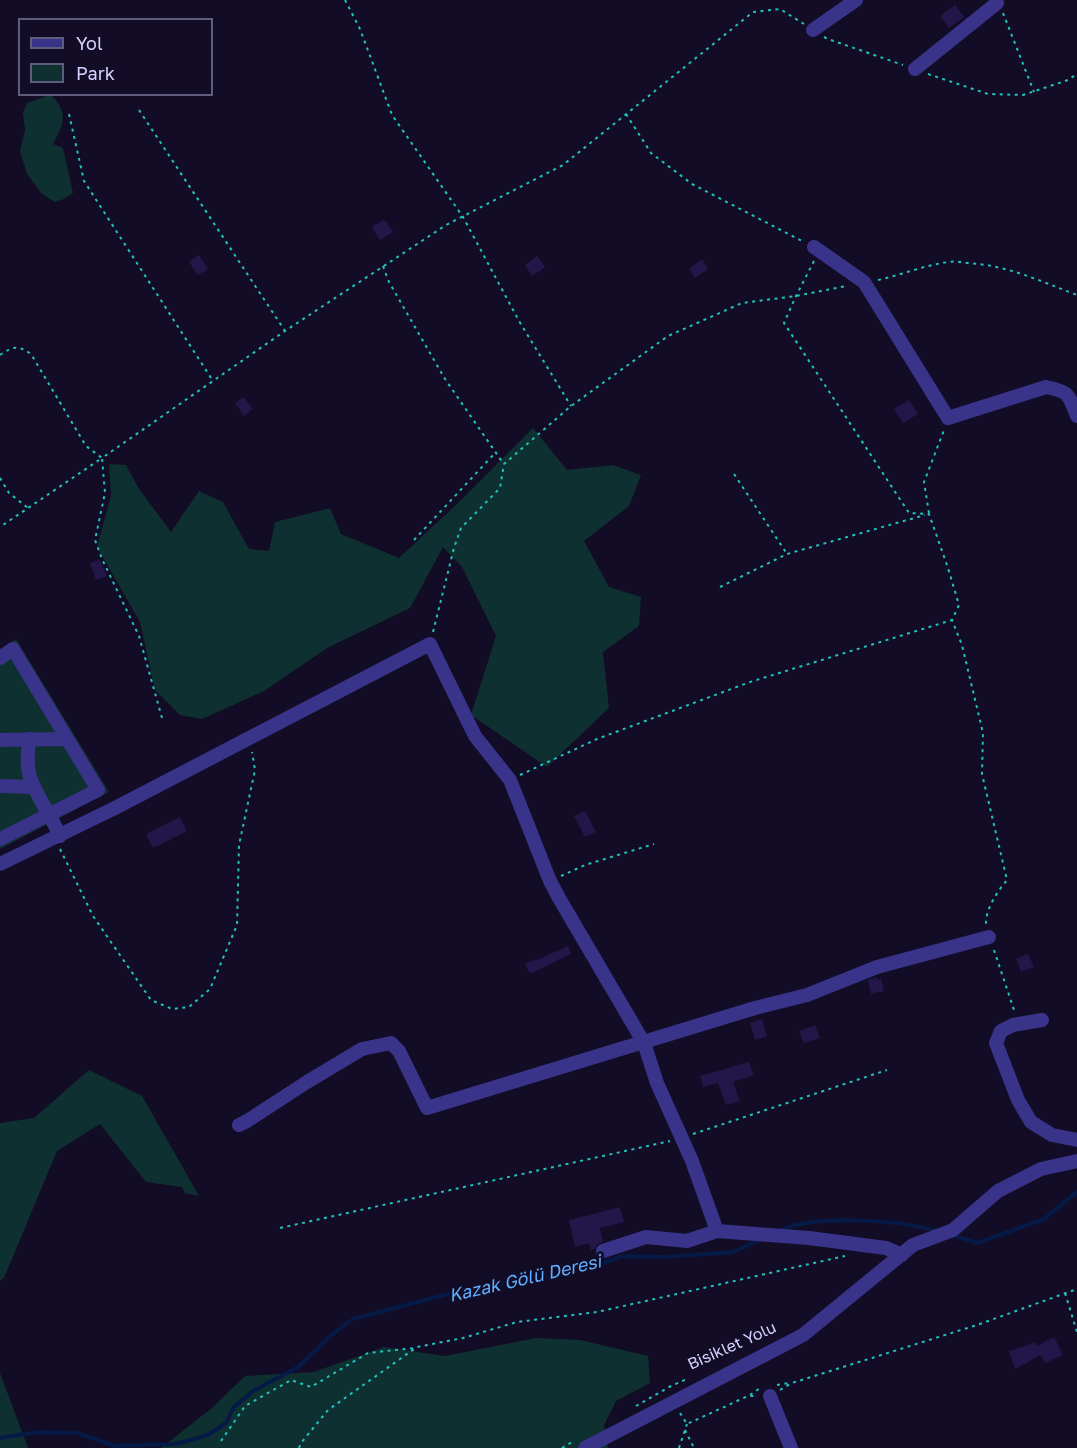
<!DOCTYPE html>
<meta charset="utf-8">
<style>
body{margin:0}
#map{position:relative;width:1077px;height:1448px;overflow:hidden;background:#120c26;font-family:"Golos Text",sans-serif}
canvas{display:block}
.legend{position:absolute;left:18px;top:18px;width:195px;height:78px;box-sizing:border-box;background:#120c26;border:2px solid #615b7d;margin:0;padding:8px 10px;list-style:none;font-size:18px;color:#d8d1ff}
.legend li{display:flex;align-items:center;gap:12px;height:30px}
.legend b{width:30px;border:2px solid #615b7d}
</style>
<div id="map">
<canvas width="1077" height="1448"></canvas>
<ul class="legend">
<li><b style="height:8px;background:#393389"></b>Yol</li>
<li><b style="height:16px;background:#0f3030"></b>Park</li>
</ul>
</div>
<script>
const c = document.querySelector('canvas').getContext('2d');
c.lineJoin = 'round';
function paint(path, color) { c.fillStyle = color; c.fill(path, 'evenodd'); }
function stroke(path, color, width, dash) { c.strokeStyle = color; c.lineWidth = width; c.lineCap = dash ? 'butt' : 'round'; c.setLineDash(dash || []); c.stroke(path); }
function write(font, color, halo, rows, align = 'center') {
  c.font = font + ' "Golos Text",sans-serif'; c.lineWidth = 6; c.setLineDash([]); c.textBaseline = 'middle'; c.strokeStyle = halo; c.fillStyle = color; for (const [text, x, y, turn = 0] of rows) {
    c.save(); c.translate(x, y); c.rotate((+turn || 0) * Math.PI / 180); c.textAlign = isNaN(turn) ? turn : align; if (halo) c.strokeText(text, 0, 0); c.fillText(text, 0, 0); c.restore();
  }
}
paint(new Path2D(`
 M49,95H51C69,113 64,124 53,144L63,148L73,193L64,199L55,202L42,194L27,174L20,151L25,130L23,113L27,103Z
 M533,428L567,470L613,465L641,475L629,506L584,541L609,587L641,597L639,626L603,652L609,708L547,767L471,715L496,636L462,567L443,547L410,608L327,648L264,691L202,719L180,715L155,690L140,622L97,547L111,495L109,464L126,465L139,489L171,532L199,491L223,502L249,549L269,551L275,522L330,508L341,534L399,558L458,503Z
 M16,639L109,792L0,849V649Z
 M89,1070L142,1096L199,1196L185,1193L182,1187L146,1182L100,1124L57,1151L4,1278L0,1281V1123L34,1118Z
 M536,1338L580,1340L648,1356L650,1383L616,1401L604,1425L608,1448H161L213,1407L245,1376L314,1372L384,1347L445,1356Z
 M0,1373L28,1448H0Z`), '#0f3030');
stroke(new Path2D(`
 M781,1230C816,1214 898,1220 936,1231
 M952,1235L977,1243L1044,1219L1077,1192
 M0,1438L39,1432L77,1433L115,1446L176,1444L208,1435L226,1423L233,1408L253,1391L298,1367L335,1332L353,1319L448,1294L540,1278L601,1264L623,1256L665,1257L733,1252L760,1240`), '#051a46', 4);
paint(new Path2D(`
 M955,5L964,17L949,28L940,16Z
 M383,220L384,222L386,221L393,232L380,240L372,227Z
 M199,255L208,269L198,275L189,262Z
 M537,256L545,267L532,276L525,265Z
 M702,259L708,269L695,278L689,269Z
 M244,397L253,409L244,416L235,403Z
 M909,400L918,414L903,423L894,409Z
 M100,560L107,576L96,580L90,563Z
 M585,811L596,832L585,837L574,816Z
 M180,817L187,831L153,848L146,834Z
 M568,946L571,954L530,974L525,964L536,959L537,960Z
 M1028,954L1034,967L1021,972L1016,959Z
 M877,977V980L881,979L884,991L871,994L868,980Z
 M762,1019L767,1036L755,1040L750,1023Z
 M815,1025L820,1038L804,1043L799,1031Z
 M749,1062L754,1075L733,1082L740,1101L726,1105L718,1083L703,1087L700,1076Z
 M620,1207L624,1222L600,1228L603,1241L597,1245L594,1249L591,1250L589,1243L575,1247L569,1220Z
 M1054,1337L1063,1355L1045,1363L1041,1355L1015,1369L1009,1351L1025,1346L1035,1342L1037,1346Z`), '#231749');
stroke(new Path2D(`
 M345,0L360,29L392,115L463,217L519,321L571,406
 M1003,13L1034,92
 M824,37L828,39L903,65
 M928,74L988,94L1023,95L1068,80L1077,74
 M139,110L285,331
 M69,114L84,181L213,381
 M626,114L651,153L692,184L802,241
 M814,261L796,296L784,323L909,513L929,514L948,568L959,605L952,620L962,645L983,733L982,774L1007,880C997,892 985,910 986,925
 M383,266L389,282L445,379L503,463
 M878,280C902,275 924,265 949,262C955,261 961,262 967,263C1007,265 1040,281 1077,295
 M0,355C13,346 18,345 31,354L86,446L102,458L0,527
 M734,474L787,554
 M0,478L9,493L28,508
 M929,513L924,482L944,430
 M414,540L495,453
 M720,587L787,554L925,515
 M433,632L454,548L461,528L500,488L504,464L571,406L668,336L742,303L796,296L846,286
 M162,718L139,636L102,559L95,540L105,493L102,458L285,331L446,225L563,165L753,12L780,9L804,24
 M520,775L597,739L750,682L952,620
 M60,849L93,916L151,1000L172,1009L189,1007L210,989L237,925L239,845L255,770L252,752
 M561,876L585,865L654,844
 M994,950L1015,1013
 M693,1134L887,1070
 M280,1228L670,1141
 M1065,1293L1077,1332
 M777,1385L789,1383
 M780,1390L792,1383L977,1325L1077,1289
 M750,1395L760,1388
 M636,1406L669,1387L689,1378
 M680,1413L687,1424L748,1396H758
 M685,1430L694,1448
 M221,1441L245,1406L291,1380L311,1387L368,1353L414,1348
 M299,1448L301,1443L328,1410L417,1347L463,1338L517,1322L597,1312L845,1256
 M562,1448L574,1441
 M679,1448L687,1424`), '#23c1bd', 2, [3, 4.5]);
stroke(new Path2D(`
 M813,30L856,0
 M915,69L997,3
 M814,247L864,282L948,418L1046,387C1070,392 1068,394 1077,416
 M0,658L13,649L98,790L0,839
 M29,739C28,751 26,766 30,777C37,798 51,815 60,836
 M0,740L67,739
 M0,786L34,787
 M0,864L115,808L430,644L475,736L510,780L550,881L559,898L644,1043L657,1083L692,1161L717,1231
 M1042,1020L1013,1025L1001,1031L996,1043L1018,1100L1031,1122L1052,1135L1077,1140
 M239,1125L247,1121L307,1082L362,1049L391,1043L399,1051L427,1108L755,1008L807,995L877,967L989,937
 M603,1251L646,1237L687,1241L717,1231L809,1238L886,1248L902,1255
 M770,1396L791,1448
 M585,1448L803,1335L913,1245L953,1230L998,1191L1041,1169L1077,1161`), '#393389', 14);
write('16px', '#d8d1ff', '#120c26', [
 ["Bisiklet Yolu",732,1346,-24]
]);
write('italic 18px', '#5fafff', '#120c26', [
 ["Kazak Gölü Deresi",525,1279,-13]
]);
</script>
